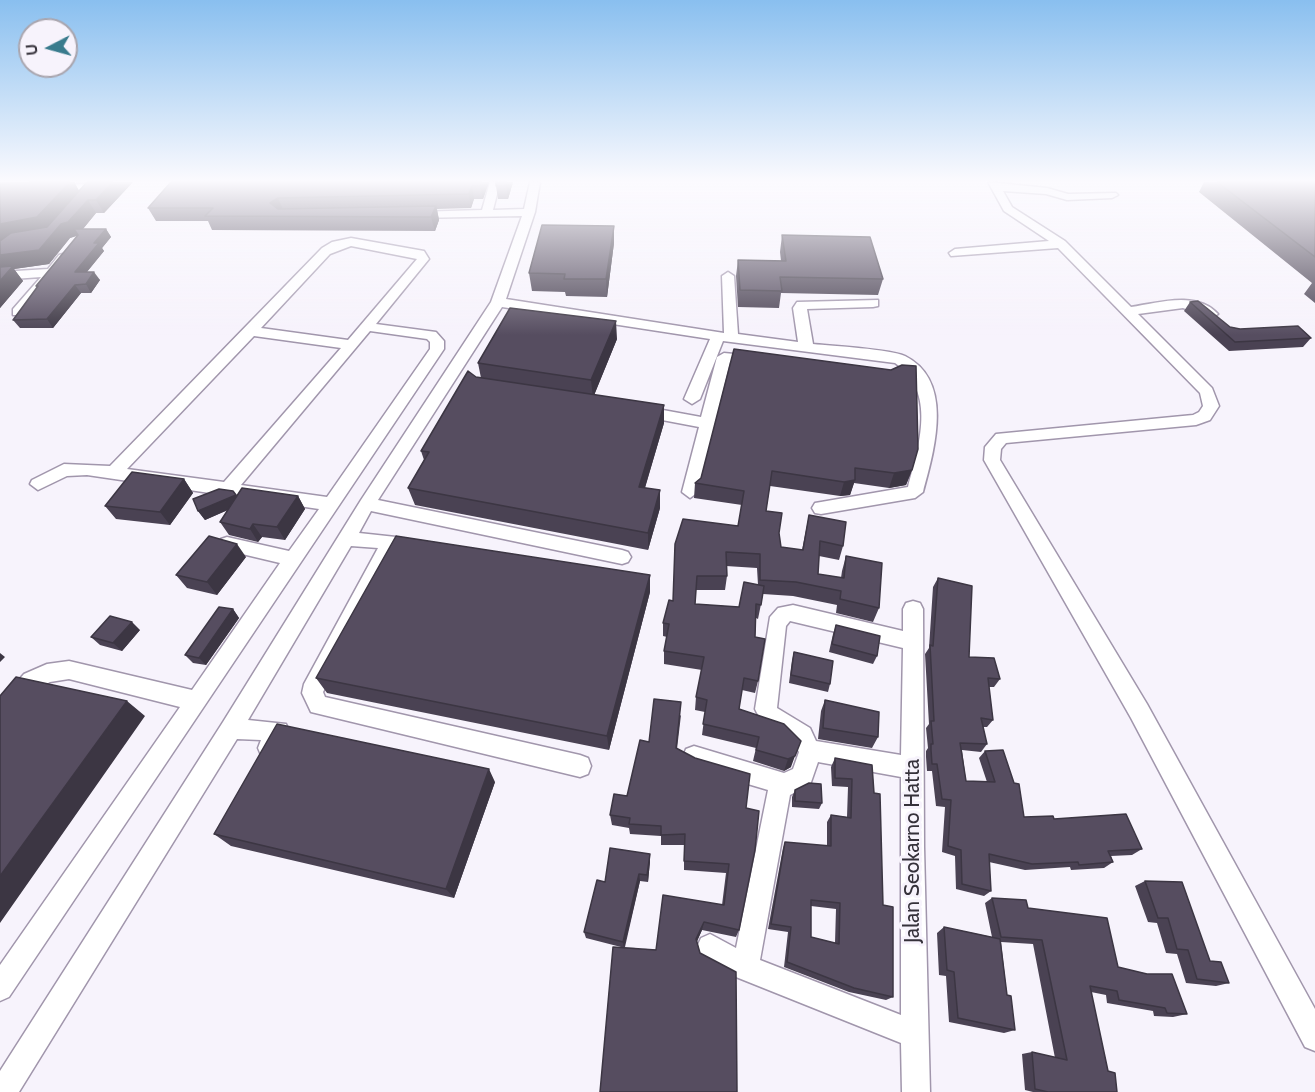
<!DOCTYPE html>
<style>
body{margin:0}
#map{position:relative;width:1315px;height:1092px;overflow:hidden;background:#f7f3fc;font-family:Cabin,sans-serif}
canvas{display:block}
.north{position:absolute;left:18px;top:18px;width:60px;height:60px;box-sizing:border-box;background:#f7f3fc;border:2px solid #a9a5ae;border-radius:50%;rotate:264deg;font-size:16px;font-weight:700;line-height:24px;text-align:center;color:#35313a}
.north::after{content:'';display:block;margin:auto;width:21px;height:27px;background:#397b8d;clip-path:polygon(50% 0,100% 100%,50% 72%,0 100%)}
</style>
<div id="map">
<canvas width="1315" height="1092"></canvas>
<div class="north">U</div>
</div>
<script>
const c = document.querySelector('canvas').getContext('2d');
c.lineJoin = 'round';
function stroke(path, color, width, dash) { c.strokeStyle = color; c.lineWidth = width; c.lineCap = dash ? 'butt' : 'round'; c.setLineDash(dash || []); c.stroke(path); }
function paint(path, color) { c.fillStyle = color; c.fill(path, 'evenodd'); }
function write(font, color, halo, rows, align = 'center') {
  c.font = font + ' Cabin,sans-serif'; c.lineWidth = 6; c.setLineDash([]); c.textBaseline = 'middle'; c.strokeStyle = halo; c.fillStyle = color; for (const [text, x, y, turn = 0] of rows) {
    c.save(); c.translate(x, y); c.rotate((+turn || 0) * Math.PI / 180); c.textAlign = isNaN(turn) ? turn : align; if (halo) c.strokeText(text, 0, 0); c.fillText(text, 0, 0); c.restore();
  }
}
const minor = new Path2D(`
 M490,182H500L493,210L524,209L530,182H540L535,212L506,299L724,333L722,276L728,272L734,276L738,334L798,342L793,308L797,302L878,300V306L873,307L807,309L813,344C833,346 890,349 905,356C955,381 934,451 923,492L915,498L821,514L815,513L812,508L815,503L821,502L908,487C919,445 937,392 895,363L723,341L700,399L692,404L684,399L710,339L502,307L378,500L622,550L628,552L631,557L628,562L622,564L371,511L359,533L396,537L399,542L323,692L325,697L580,755L588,758L591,766L588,774L580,777L311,712L302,693L304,684L378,548L351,546L248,720L286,724L289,731L277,755L269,758L261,755L258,748L261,740L237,739L19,1092H0V1071L223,722L361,500L491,302L522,216L415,218L409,215L415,212L482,210Z
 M988,182L1047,188L1068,194L1116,193L1118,195L1112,198L1067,200L1046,194L1003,191L1012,207L1065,241L1131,307C1157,303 1197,290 1218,314L1211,318L1183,308L1138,314L1212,388L1219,406L1210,420L1196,425L1006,443L1001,449L1000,460L1147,704L1315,1009V1051L1305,1047L1131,718L984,460L985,447L996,434L1193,415L1199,412L1203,406L1200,393L1058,248L951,256L949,253L955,249L1049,241L1004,211Z
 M97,184L102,187L101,189L51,191L46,188L51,185Z
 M351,238L424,251L429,259L376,324L436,332L444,341V349L9,997L0,1001V965L180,707L69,679L50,682L38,688L8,724L0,727V701L24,674L47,664L69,661L192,690L280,563L221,549L218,544L221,539L227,537L289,551L319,509L87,475L67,476L38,490L30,484L32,480L64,464L110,466L322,248L332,242ZM351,246L417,259L348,340L261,328L330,254ZM370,331L427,339L430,342V349L327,497L241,485ZM254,336L341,348L224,482L127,469Z
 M63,254L69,258L56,276L51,277L50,282L23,315H13V309L41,277L0,280V272L48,269L59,255Z
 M724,353L755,356L762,360L755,364L730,362L698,492L690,498L682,492L699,427L641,416L633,411L641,406L701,417L717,357Z
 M913,601L920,603L923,609L924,847L930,1092H902L901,1043L736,977L701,956L697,947L701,938L710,934L736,948L768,790L694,768L686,765L683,757L686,749L694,746L784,773L793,769L799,752C790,732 764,730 755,709L770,617L778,608L793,605L903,631V609L906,603ZM790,621L903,648L901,755L816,741L810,728L777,708L786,626ZM818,762L901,777V1015L760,960L790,795L810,785Z`);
stroke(minor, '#a196ac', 3);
paint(minor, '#fff');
paint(new Path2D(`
 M0,182H74L79,191L87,182H133L104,213H96L83,229H106L111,237L102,248L104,251L87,272L100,280L91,293H81L53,328H20L13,320L37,288L36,286L77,236L70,238L49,264L14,269L23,281L0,308Z
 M171,182H489L483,199H474L471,208L437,209L439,220L435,231L212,230L208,221H156L148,208Z
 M496,182H513L508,199H498L496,186Z
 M1204,182H1315V303L1304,294L1312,283L1199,192Z
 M782,235L883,279L878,295L781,293L779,308L738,307L736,276L738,260L781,261L780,252Z
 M614,243L607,297L566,296L565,292L532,291L529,273Z
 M1190,302L1230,327L1240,329L1311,338L1303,347L1229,351L1184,311Z
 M617,339L594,395L664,405V423L645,488L660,490V508L648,550L415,505L408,488L424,460L421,451L476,377L481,378L478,363Z
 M734,349L912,470L906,485L889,488L854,483L850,495L840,496L770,486L766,511L779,533L781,547L802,550L809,515L843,546L839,560L819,556L818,574L841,578L842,571L846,556L879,608L873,622L836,613L837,605L793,596L763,594L758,619L756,618L755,637L758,681L755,693L742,690L739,709L784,724L791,767L784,771L753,761L756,748L702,735L705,712L695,710L696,697L702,670L664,664V651L667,637L663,636V623L673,601L738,526L742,505L694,498L695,483L701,478ZM726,566L757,568L758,585L739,607L695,604L696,590H725L727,576Z
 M184,479L193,493L170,525L116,519L105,506Z
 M233,491L237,496H298L305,509L285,540L262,537L258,542L229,535L220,522L228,510L205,520L198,511Z
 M246,557L217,595L187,588L176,575Z
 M938,578L969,657L1000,679L994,687H989L993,720L987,727H983L987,744L981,752L962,750L966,781L987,782L979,758L985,751L1024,817L1054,819L1142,849L1132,855L1111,856L1113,862L1104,868L1071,870L1070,867L1025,870L989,862L991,891L984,896L956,889L955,856L942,852L945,807L936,806L932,771H927L926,757V751L928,748L926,728L929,724L925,654L929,648L933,587Z
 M650,592L609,750L327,693L316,678Z
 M233,609L239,618L206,665L193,663L185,655Z
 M836,625L877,656L873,664L829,652L833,634Z
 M140,630L122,651L100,645L91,637Z
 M794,652L830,684L828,692L789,683L792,660Z
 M825,700L878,737L872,748L818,739L821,711Z
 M681,715L677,749L746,808L739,930L736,937L702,930L697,941L700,953L621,947L586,938L584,932L605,882L650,854V861L648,882L640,881L625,947L656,950L722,905L726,873L684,870V845H661V836L630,834L629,828L612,825L610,815L627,796L649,742Z
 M835,758L872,765L883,905L893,997L886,1000L849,992L784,967L788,932L768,929L783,848L785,842L827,846V822L831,815L847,817L848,787L832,786L831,767ZM811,906L836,909L835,943L811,937Z
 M495,782L454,898L231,846L214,834Z
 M795,790L822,803L819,809L792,807V797Z
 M1145,881L1210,961L1229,983L1216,986L1186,983L1177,954L1166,953L1157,923L1148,922L1135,886Z
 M992,898L1028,908L1118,967L1187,1014L1173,1017L1154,1016L1153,1011L1107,1003L1106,995L1091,992L1108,1071L1117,1092H1033L1025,1090L1022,1054L1032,1052L1055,1058L1033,944L1001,942L1007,995L1015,1030L1004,1033L949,1022L946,976L939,975L937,933L944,927L992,937L985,903Z`), '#4a4253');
paint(new Path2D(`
 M70,182H74L81,194L46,231L0,248V224Z
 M113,182H133L104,213L96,200Z
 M482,182H489L483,199L480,186Z
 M507,182H513L508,199L506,186Z
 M472,186L474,199L471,208L469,194Z
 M278,198L284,212L270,203Z
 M88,200L96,213L78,235L74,229L78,235L70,238L49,264L14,269L23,281L0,308V255L61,224Z
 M436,206L439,220L435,231L431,217Z
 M614,226V243L607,297L606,279Z
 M106,229L111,237L102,248L104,251L80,280L75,272L94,243Z
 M94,272L100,280L91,293L86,284Z
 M75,285L81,293L53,328L47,319Z
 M616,321L617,339L593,398L591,380Z
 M664,405V423L640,504L639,487Z
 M912,470L906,485L889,488L894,473Z
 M184,479L193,493L170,525L160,512Z
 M855,480L850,495L840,496L844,482Z
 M660,490V508L648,550V533Z
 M233,491L241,504L205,520L198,511Z
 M298,496L305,509L285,540L277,527Z
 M253,524L262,537L258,542L250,529Z
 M237,544L246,557L217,595L207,582Z
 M650,575V592L609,750L607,736Z
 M233,609L239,618L206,665L199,658Z
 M132,622L140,630L122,651L113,643Z
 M0,653L5,657L0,662Z
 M127,701L145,716L0,923V876Z
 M795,756L791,767L784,771L788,759Z
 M489,769L495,782L454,898L446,889Z
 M650,854V861L648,882L647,875Z
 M639,874L640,881L624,948L623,942Z
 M704,922L702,930L695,946L696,939Z`), '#3c3643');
const building = new Path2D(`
 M33,182H70L37,217L0,224V184Z
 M87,182H113L96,200H88L68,222L61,224L39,250L0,255V241L11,233L47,227Z
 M171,182H482L480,186H472L469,194L278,198L270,203L278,209L436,206L431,217L205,216L213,208H148Z
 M496,182H507L506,186H496Z
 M1217,182H1315V257Z
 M542,225L614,226L606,279H564L565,274L529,273Z
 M74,229H106L94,243H99L75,272H94L86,284L75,285L47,319L13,320L38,286H36L78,235Z
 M782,235L870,237L883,279L780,277L782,291L740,290L738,260L786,261Z
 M13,266L0,281V267Z
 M1198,301L1230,327L1240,329L1298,326L1311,338L1235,342L1190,302Z
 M510,308L616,321L591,380L478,363Z
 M734,349L891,370L902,365L916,366L918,449L912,470L894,473L855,468V480L844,482L772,471L766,511L782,513L779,533L781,547L803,550L809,515L846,522L843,546L820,541L818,574L844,578L846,556L882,563L879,608L840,599L841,591L796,582L760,580V554L726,552L727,576H697L695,604L739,607L744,582L764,586L761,605L756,604L755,637L765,639L758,681L744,678L739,709L784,724L801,741L795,756L788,759L756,750L759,737L703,724L707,700L696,697L704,657L664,651L669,624L663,623L669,600L673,601L675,544L683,519L738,526L744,491L695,483L701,478Z
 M468,371L476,377L664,405L639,487L660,490L648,533L408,488L429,452L421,451Z
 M132,472L184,479L160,512L105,506Z
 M242,488L298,496L277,527L253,524L250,529L220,522Z
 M219,489L233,491L236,495L198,511L193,499Z
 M209,536L237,544L207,582L176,575Z
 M396,536L650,575L607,736L316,678Z
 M938,578L972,586L969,657L994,658L1000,679L988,678L993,720L981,718L987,744L960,743L966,781L995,782L985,751L1003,750L1014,783L1019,784L1024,817L1053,816L1054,819L1126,814L1142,849L1108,851L1113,862L1079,865L1078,862L1032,864L989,854L991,891L962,884L961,850L948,846L951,800L942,799L937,764H932L931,750V744H933L931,721H934L930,645L933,646Z
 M219,607L233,609L199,658L185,655Z
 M110,616L132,622L113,643L91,637Z
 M836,625L880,636L877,656L832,644Z
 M794,652L833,661L830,684L791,675Z
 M16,677L127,701L0,876V696Z
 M654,699L681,702L676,748L695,758L750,774L746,808L759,811L755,850L739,930L704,922L696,939L700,953L736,972L737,1092H600L613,947L656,950L663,895L724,905L729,864L684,861L685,834L661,835V826L629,824L630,818L610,815L614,794L627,796L640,740L649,742Z
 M825,700L879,712L878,737L823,728Z
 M277,724L489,769L446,889L214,834Z
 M835,758L872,765L874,793L880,794L883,905L893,907V997L854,988L787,962L791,927L771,924L785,842L831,846V815L851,818L852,779L835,778ZM811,900L840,903L839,944L811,937Z
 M809,783L821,784L822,803L795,801V790Z
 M610,848L650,854L647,875L639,874L623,942L584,932L597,880L605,882Z
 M1145,881L1182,882L1210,961L1221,962L1229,983L1197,979L1188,950L1177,949L1168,918H1158Z
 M992,898L1026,900L1028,908L1107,918L1118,967L1147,974H1172L1187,1014L1167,1013L1165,1008L1119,1000L1117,991L1090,986L1108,1071L1115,1073L1117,1092H1048L1035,1089L1032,1052L1067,1060L1042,940L1001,937Z
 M944,927L1000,939L1007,995L1011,996L1015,1030L958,1018L954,972L947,970Z`);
paint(building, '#564d60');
stroke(building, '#3c3643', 1.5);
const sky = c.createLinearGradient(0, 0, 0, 335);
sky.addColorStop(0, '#89bfef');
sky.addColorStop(0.54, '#fbfafe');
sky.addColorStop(1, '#fbfafe00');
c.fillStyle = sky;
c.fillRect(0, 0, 1315, 335);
write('21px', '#35313a', '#f7f3fc', [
 ["Jalan Seokarno Hatta",913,851,-90]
]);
</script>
